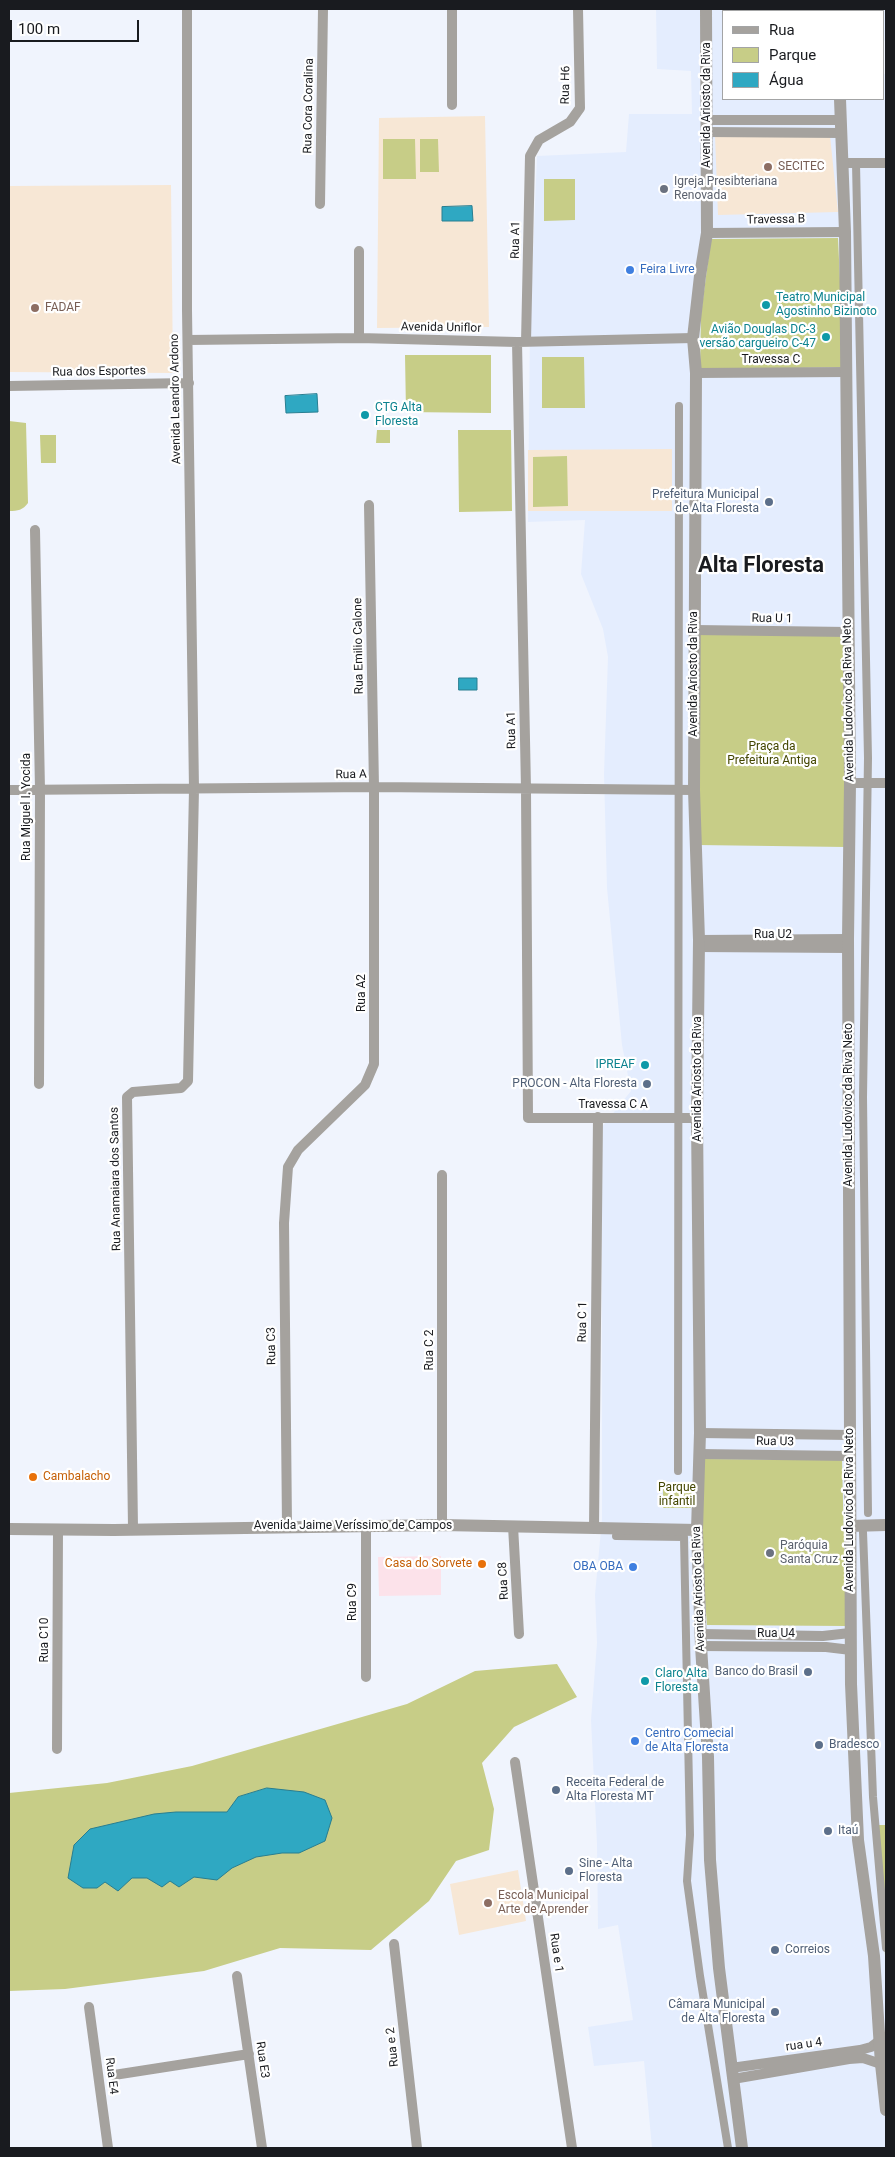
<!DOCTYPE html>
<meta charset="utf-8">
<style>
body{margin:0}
#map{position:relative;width:895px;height:2157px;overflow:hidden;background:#f0f4fd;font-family:Roboto,sans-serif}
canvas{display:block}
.frame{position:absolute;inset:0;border:10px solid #191b1f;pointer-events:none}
.legend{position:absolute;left:722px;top:10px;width:162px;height:90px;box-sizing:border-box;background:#fff;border:1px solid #a3a4a5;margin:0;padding:6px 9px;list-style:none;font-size:15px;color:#191b1f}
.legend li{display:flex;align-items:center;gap:10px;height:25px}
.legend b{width:25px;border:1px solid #a3a4a5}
.scale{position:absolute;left:10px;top:20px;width:129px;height:22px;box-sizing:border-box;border:2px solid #191b1f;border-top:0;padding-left:6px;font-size:15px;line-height:18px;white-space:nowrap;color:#191b1f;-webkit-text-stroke:4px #fff;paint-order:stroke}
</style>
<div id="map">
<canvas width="895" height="2157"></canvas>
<div class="frame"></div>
<ul class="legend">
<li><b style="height:6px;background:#a5a29e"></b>Rua</li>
<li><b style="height:14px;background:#c7cd87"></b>Parque</li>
<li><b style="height:14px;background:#2fa8c2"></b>Água</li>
</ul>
<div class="scale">100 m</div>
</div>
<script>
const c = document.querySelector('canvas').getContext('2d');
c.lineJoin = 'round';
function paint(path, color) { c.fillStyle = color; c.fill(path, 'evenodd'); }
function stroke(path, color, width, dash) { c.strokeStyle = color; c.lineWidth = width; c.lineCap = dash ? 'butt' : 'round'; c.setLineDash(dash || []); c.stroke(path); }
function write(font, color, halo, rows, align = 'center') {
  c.font = font + ' Roboto,sans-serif'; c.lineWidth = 4.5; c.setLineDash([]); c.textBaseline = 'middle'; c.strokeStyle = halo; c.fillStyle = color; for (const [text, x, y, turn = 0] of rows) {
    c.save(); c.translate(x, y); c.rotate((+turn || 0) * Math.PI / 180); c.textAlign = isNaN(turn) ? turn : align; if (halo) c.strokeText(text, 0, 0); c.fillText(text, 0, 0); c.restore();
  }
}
paint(new Path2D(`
 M656,9H886V39L884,41V11H724V99H884V74H886V2148H652L644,2061L594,2066L588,2027L633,2020L618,1925L598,1929L597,1844L591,1720L597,1643L595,1595L602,1519V1127L631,1091L622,1045L607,888L604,774L608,657L603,629L581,574L585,520L528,522L530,325L537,156L626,152L629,114H692L691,71L657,69Z`), '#e4edfe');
paint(new Path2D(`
 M485,116L489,327L377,328L379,118Z
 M715,135L830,136L838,212L718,215Z
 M171,185L173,373L9,372V186Z
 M672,449V511H528V450Z
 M518,1870L526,1921L459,1935L450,1884Z`), '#f7e7d5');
paint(new Path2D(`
 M441,1556V1595L379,1596L378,1557Z`), '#fce2ea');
paint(new Path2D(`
 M383,139H415L416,179H383Z
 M420,139H438L439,172H420Z
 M544,179H575V220L544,221Z
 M838,238L844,367L700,370L701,314L711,239Z
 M405,355H491V413L406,412Z
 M542,357H584L585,408H542Z
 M9,421L26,423L28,503C23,510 18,511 9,511Z
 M377,430H390V443H376Z
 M458,430H511L512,511L459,512Z
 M40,435H56V463H41Z
 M567,456L568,506L533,507V457Z
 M697,634L845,636L846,847L698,845Z
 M703,1459L842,1460L846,1626L707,1625L699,1527Z
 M663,1483H692L691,1508H663Z
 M557,1664L577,1697L514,1727L482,1763L494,1809L489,1850L456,1861L429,1901L371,1950L280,1948L204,1971L65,1989L9,1991V1793L107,1783L192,1766L407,1704L475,1671Z
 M874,1825H886V1967Z`), '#c7cd87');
const water = new Path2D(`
 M472,206L473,221H442V207Z
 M317,394L318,412L286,413L285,396Z
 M459,678H477V690H459Z
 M267,1788L304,1792L325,1800L332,1818L325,1841L299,1853H282L256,1857L232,1868L217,1880L194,1877L179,1887L170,1881L162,1887L147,1878H132L118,1891L105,1882L97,1888H83L68,1878L74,1845L90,1829L154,1814L176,1812H227L238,1797Z`);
paint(water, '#2fa8c2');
stroke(water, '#287e91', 1);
stroke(new Path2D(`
 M856,163L868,758L863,1097L868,1513
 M678,1471L679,406
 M863,1532L873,1797L886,1948
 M616,1536L684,1537L690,1835L687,1881L700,1976L728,2148`), '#a5a29e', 8);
stroke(new Path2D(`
 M452,9V105
 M707,120H839
 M707,132L841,133
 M843,163H886
 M320,204L323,9
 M707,233L845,232
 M359,338V251
 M188,340L359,338L517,342L693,338
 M517,342L526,789L528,1118H697
 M526,342L530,156L539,140L570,122L580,108L578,9
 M696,373L847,372
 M9,386L189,383
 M35,530L40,790L39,1084
 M695,630L848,632
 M850,783H886
 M9,790L374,787L694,790
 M699,940L848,939
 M698,947L848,948
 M442,1175V1525
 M700,1433L850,1435
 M699,1454L850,1456
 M287,1526L284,1223L288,1167L298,1150L365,1085L374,1064V787L369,505
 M513,1526L519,1634
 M133,1528L127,1097L133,1092L181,1088L188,1081L194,789L187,310V9
 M594,1528L598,1117
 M701,1634L823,1636L850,1633
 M701,1646L826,1647L851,1650
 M366,1677V1527
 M57,1749L58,1530
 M515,1762L572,2148
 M394,1944L417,2148
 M237,1976L262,2148
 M89,2007L108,2148
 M731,2068L860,2050L871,2047L879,2041
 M114,2075L249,2054
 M733,2079L849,2059L863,2058L881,2064`), '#a5a29e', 10);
stroke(new Path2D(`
 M706,9L707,233L700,276L693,338L696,373L694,790L699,940L697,1118L700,1433L697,1530L701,1646L708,1757L710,1860L719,1968L742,2148
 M839,9V11
 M840,99L845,232L850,783L848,939L851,1684L858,1840L874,1956L881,2064L886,2110
 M850,1526L886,1525
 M9,1529L114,1530L442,1525L697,1530`), '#a5a29e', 12);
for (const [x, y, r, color] of [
 [768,167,5,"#8d6e63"],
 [664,189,5,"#6b7280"],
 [630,270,5,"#3f7fe0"],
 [766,305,5,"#0f9aa8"],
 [35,308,5,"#8d6e63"],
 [826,337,5,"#0f9aa8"],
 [365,415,5,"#0f9aa8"],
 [769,502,5,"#5c6f8a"],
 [645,1065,5,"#0f9aa8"],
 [647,1084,5,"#5c6f8a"],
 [33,1477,5,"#e8710a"],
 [770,1553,5,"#6b7280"],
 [482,1564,5,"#e8710a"],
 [633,1567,5,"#3f7fe0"],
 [808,1672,5,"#5c6f8a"],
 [645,1681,5,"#0f9aa8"],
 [635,1741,5,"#3f7fe0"],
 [819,1745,5,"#5c6f8a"],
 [556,1790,5,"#5c6f8a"],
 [828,1831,5,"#5c6f8a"],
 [569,1871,5,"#5c6f8a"],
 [488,1903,5,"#8d6e63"],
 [775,1950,5,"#5c6f8a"],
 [775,2012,5,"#5c6f8a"]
]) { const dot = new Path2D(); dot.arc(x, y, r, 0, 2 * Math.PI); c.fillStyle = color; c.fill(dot); stroke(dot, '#fff', 2); }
write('12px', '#191b1f', '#fff', [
 ["Rua H6",566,85,-89],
 ["Avenida Ariosto da Riva",707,105,-90],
 ["Rua Cora Coralina",309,106,-89],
 ["Travessa B",776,220,-1],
 ["Rua A1",516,240,-89],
 ["Avenida Uniflor",441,328,1],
 ["Travessa C",771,360],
 ["Rua dos Esportes",99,372,-1],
 ["Avenida Leandro Ardono",176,399,-91],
 ["Rua U 1",772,619,1],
 ["Rua Emilio Calone",359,646,-91],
 ["Avenida Ariosto da Riva",694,674,-90],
 ["Avenida Ludovico da Riva Neto",849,700,-91],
 ["Rua A1",512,730,-91],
 ["Rua A",351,775,-1],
 ["Rua Miguel I. Yocida",27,807,-90],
 ["Rua U2",773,935],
 ["Rua A2",362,993,-90],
 ["Avenida Ariosto da Riva",698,1079,-90],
 ["Travessa C A",613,1105],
 ["Avenida Ludovico da Riva Neto",849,1105,-90],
 ["Rua Anamaiara dos Santos",116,1179,-91],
 ["Rua C 1",583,1322,-89],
 ["Rua C3",272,1346,-91],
 ["Rua C 2",430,1350,-90],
 ["Rua U3",775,1442,1],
 ["Avenida Ludovico da Riva Neto",850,1510,-90],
 ["Avenida Jaime Veríssimo de Campos",353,1526],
 ["Rua C8",504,1581,-93],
 ["Avenida Ariosto da Riva",699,1589,-92],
 ["Rua C9",353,1602,-90],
 ["Rua U4",776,1634],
 ["Rua C10",45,1640,-90],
 ["Rua e 1",556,1953,82],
 ["rua u 4",804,2045,-8],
 ["Rua e 2",393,2047,-96],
 ["Rua E3",262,2060,82],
 ["Rua E4",111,2076,83]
]);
write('12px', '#785e54', '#fff', [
 ["SECITEC",778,167],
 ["FADAF",45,308],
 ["Escola Municipal",498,1896],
 ["Arte de Aprender",498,1910]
], 'left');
write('12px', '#5b616d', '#fff', [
 ["Igreja Presibteriana",674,182],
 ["Renovada",674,196],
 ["Paróquia",780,1546],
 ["Santa Cruz",780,1560]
], 'left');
write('12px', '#366cbe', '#fff', [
 ["Feira Livre",640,270],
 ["OBA OBA",623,1567,"right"],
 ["Centro Comecial",645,1734],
 ["de Alta Floresta",645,1748]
], 'left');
write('12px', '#0d838f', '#fff', [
 ["Teatro Municipal",776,298],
 ["Agostinho Bizinoto",776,312],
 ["Avião Douglas DC-3",816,330,"right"],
 ["versão cargueiro C-47",816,344,"right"],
 ["CTG Alta",375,408],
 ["Floresta",375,422],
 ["IPREAF",635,1065,"right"],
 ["Claro Alta",655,1674],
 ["Floresta",655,1688]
], 'left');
write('12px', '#4e5e75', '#fff', [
 ["Prefeitura Municipal",759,495,"right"],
 ["de Alta Floresta",759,509,"right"],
 ["PROCON - Alta Floresta",637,1084,"right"],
 ["Banco do Brasil",798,1672,"right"],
 ["Bradesco",829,1745],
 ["Receita Federal de",566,1783],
 ["Alta Floresta MT",566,1797],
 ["Itaú",838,1831],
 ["Sine - Alta",579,1864],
 ["Floresta",579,1878],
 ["Correios",785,1950],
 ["Câmara Municipal",765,2005,"right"],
 ["de Alta Floresta",765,2019,"right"]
], 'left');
write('12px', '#434601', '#fff', [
 ["Praça da",772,747],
 ["Prefeitura Antiga",772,761],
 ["Parque",677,1488],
 ["infantil",677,1502]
]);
write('12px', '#c56008', '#fff', [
 ["Cambalacho",43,1477],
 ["Casa do Sorvete",472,1564,"right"]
], 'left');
write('bold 22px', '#191b1f', '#fff', [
 ["Alta Floresta",761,566]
]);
</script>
